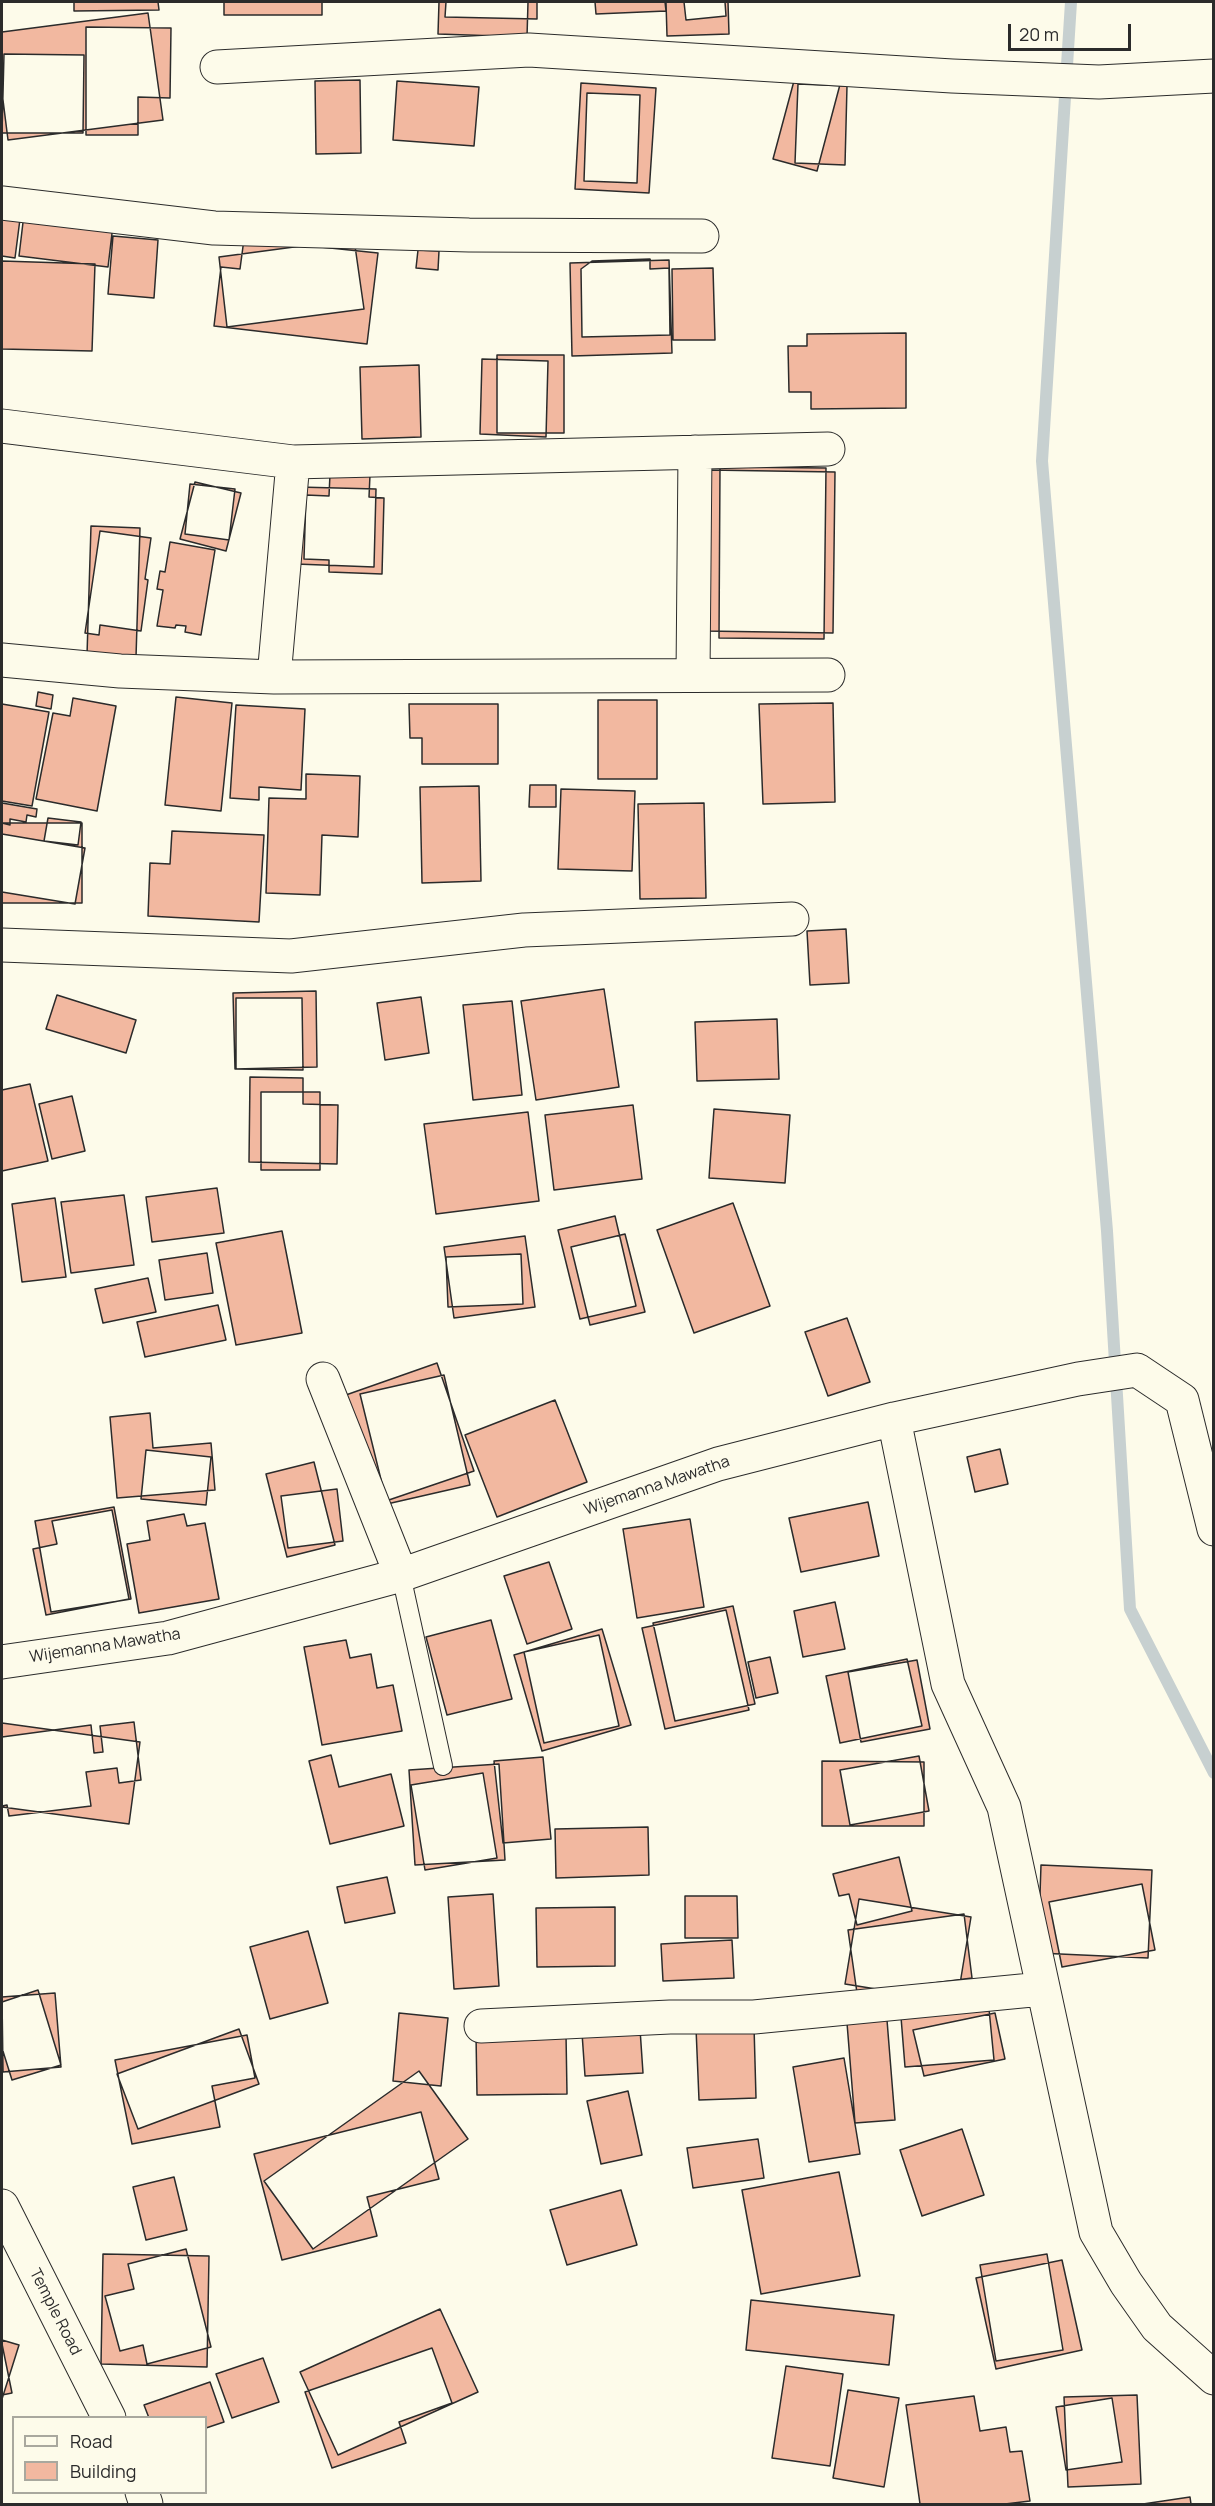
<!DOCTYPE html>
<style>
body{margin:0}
#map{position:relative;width:1215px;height:2506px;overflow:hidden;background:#fdfbea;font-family:Manrope,sans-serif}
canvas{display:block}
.frame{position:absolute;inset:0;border:3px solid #2b2b2b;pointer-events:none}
.legend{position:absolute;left:12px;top:2416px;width:195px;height:78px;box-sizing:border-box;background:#fdfbea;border:2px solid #a9a89e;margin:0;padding:8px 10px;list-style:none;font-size:18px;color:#2b2b2b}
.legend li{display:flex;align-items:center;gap:12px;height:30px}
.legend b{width:30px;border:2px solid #a9a89e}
.scale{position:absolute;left:1008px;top:24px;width:123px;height:27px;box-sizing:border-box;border:3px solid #2b2b2b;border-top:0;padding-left:8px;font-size:18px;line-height:21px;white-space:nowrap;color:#2b2b2b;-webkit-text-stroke:4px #fdfbea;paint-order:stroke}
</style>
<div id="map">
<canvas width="1215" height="2506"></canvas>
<div class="frame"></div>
<ul class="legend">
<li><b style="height:8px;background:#fdfbea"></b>Road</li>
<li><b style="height:16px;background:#f2b8a0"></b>Building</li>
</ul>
<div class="scale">20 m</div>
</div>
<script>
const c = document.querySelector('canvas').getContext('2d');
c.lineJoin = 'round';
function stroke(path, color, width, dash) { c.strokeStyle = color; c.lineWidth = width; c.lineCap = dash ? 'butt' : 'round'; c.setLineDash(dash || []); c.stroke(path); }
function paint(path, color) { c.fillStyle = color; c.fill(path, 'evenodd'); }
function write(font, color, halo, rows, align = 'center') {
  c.font = font + ' Manrope,sans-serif'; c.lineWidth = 4.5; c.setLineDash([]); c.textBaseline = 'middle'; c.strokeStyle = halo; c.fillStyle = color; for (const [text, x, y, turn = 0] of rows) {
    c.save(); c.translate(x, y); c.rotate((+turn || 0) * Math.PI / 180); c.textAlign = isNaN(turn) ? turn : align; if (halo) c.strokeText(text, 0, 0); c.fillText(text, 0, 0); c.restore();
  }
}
stroke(new Path2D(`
 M1071,2L1042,461L1107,1231L1130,1609L1214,1773`), '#c7d0d0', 12);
const building = new Path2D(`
 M74,2H158L159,10L74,11Z
 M224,2H322V15H224Z
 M439,2H528L527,37L438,34Z
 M446,2H537V19L445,17Z
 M595,2H665L666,11L596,14Z
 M666,2H728L729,34L667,36Z
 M684,2H725L726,16L686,20Z
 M148,13L163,120L8,140L2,92V32Z
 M86,27L171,28L170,98L138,97V135H86Z
 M4,54L84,55L83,133H2Z
 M798,66L842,77L817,171L773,159Z
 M360,80L361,153L316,154L315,81Z
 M397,81L479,87L474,146L393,140Z
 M581,83L656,88L649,193L575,189Z
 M798,84L847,86L845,165L795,163Z
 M587,93L640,95L637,183L584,181Z
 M24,214L113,225L108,267L19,256Z
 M2,216L20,219L15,258L2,256Z
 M113,236L158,240L154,298L108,294Z
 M244,239L378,253L367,344L214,326L221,267L240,269Z
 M354,239L364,309L227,327L219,257Z
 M418,250L439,251L438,270L416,268Z
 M650,259V269L669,268L670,335L582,337L581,269L592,261Z
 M669,260L672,353L572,356L570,263Z
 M2,261L95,264L92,351L2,349Z
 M713,268L715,340H673L672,269Z
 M906,333V408L811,409V392H789L788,346H807V334Z
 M497,355H564V433H497Z
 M482,359L548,361L546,437L480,434Z
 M419,365L421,437L362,439L360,367Z
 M720,467L826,468L824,639L719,638Z
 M708,470L835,472L833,633L705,631Z
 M330,474L370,475L369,497L384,498L382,574L329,572V560L304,559L306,495L329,496Z
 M195,482L241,493L226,551L180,539Z
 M190,484L235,489L229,540L185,534Z
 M298,487L376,489L374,567L296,564Z
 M91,526L140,528L136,657L87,655Z
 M100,531L151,538L145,579L148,580L141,631L100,625L99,635L85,633Z
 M170,542L215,550L201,635L185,632L186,626L176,625L175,628L157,626L163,590L157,589L160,571L165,572Z
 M38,692L53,695L51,709L36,706Z
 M176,697L232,703L221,811L165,805Z
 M73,698L116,706L97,811L36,799L53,713L70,716Z
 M598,700H657V779H598Z
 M833,703L835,802L763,804L759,704Z
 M2,704L49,712L32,806L2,801Z
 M409,704H498V764H422V738H410Z
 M236,705L305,709L301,790L259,787V800L230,798Z
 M306,774L360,776L358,837L322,835L320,895L266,893L269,798L306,799Z
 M530,785H556V807H529Z
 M479,786L481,881L422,883L420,787Z
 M561,789L635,791L632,871L558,869Z
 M2,803L37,809L36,817L27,815L26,822L10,819V825L2,823Z
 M704,803L706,898L640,899L638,804Z
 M48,818L81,822L78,845L44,841Z
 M2,823H82V903H2Z
 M172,831L264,835L259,922L148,916L150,863L170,864Z
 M2,834L85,848L75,904L2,892Z
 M846,929L849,983L810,985L807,931Z
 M604,989L619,1087L536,1100L521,1001Z
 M316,991L317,1067L235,1069L233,993Z
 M57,995L136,1020L126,1053L46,1029Z
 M421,997L429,1053L385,1060L377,1003Z
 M236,998H302L303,1070L236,1069Z
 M512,1001L522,1095L473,1100L463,1005Z
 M777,1019L779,1079L697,1081L695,1022Z
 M250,1077L303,1078V1104L338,1105L337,1164L249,1162Z
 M30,1084L48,1161L2,1171V1090Z
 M261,1092H320V1170H261Z
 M72,1096L85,1151L52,1159L39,1104Z
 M633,1105L642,1179L554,1190L545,1115Z
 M714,1109L790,1115L785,1183L709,1178Z
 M528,1112L539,1201L436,1214L424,1124Z
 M217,1188L224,1233L152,1242L146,1197Z
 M124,1195L134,1265L71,1273L61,1202Z
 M55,1198L66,1277L22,1282L12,1204Z
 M733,1203L770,1306L694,1333L657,1230Z
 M615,1216L636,1306L580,1319L558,1230Z
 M282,1231L302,1333L236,1345L216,1243Z
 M625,1234L645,1312L590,1325L571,1247Z
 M525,1236L535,1307L454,1318L444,1247Z
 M207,1253L213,1293L165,1300L159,1260Z
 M521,1254L523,1304L448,1307L446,1257Z
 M148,1278L156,1312L103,1323L95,1289Z
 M218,1305L226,1340L145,1357L137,1322Z
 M847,1318L870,1382L828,1396L805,1332Z
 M437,1363L474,1471L380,1503L343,1396Z
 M444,1375L470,1485L387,1504L360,1394Z
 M555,1400L587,1482L497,1517L465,1435Z
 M150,1413L153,1448L211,1443L215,1490L117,1498L110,1417Z
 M1000,1449L1008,1484L975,1492L967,1457Z
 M146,1450L211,1457L206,1505L141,1499Z
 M314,1462L335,1545L287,1557L266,1474Z
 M337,1489L343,1541L288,1548L281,1496Z
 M868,1502L879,1556L801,1572L789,1518Z
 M114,1507L131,1599L51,1612L35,1521Z
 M112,1510L129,1599L46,1615L33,1549L57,1544L52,1521Z
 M184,1514L187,1526L205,1523L219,1599L139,1613L127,1544L150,1540L147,1521Z
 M690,1519L704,1607L637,1618L623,1529Z
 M549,1562L572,1629L527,1644L504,1576Z
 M835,1602L845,1649L803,1657L794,1611Z
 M733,1606L755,1704L675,1721L653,1623Z
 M726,1610L749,1710L665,1729L642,1628Z
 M491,1620L512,1699L447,1715L426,1637Z
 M602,1629L631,1725L542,1751L514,1655Z
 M599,1635L619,1726L544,1743L524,1652Z
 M346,1640L350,1658L371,1654L377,1688L393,1685L402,1731L322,1745L304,1647Z
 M770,1657L778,1693L756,1698L748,1662Z
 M907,1659L922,1726L840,1743L826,1676Z
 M917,1660L930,1729L861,1742L848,1672Z
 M134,1722L141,1780L119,1783L117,1768L86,1772L91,1806L9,1816L7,1805L2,1806V1737L91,1725L94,1753L103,1752L100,1726Z
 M2,1723L140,1742L129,1824L2,1807Z
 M331,1755L339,1787L391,1774L404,1826L330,1844L309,1761Z
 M919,1756L929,1811L850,1825L840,1770Z
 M543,1757L551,1839L503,1843L494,1761Z
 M822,1761L924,1762V1826H822Z
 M499,1764L505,1860L415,1865L409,1770Z
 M483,1773L497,1858L425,1870L411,1785Z
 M648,1827L649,1875L556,1878L555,1829Z
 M899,1857L912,1911L857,1925L849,1894L839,1896L833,1874Z
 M1041,1865L1152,1870L1148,1958L1038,1953Z
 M387,1877L395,1913L345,1923L337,1887Z
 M1142,1884L1155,1950L1062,1967L1049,1902Z
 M493,1894L499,1986L454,1989L448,1897Z
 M685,1896H737L738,1938H685Z
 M859,1899L971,1917L957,2002L845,1984Z
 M615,1907V1966L537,1967L536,1908Z
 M964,1914L972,1978L857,1993L848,1930Z
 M308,1931L328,2003L270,2019L250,1947Z
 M732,1940L734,1978L663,1981L661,1944Z
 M38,1990L61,2065L12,2080L2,2048V2002Z
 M55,1993L61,2067L3,2072L2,1997Z
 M989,2009L994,2060L905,2067L901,2017Z
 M399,2013L448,2018L441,2086L393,2081Z
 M995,2013L1005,2059L924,2076L913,2030Z
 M887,2020L895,2120L855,2123L847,2023Z
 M754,2026L756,2098L699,2100L696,2028Z
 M239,2029L259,2084L138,2129L117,2074Z
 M640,2029L643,2073L585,2076L582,2033Z
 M566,2034L567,2094L477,2095L476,2035Z
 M247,2035L255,2078L212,2086L220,2127L132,2144L115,2060Z
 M844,2058L860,2154L809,2162L793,2067Z
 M419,2071L468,2139L313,2249L264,2181Z
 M628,2091L642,2155L601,2164L587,2101Z
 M421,2112L439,2179L367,2197L377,2236L282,2260L254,2154Z
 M962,2129L984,2195L922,2216L900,2150Z
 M758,2139L764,2178L693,2188L687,2148Z
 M839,2172L860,2276L761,2294L742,2190Z
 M174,2177L187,2230L146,2240L133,2187Z
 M621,2190L637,2245L567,2265L550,2210Z
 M186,2249L211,2347L147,2364L143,2345L120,2351L105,2296L134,2289L128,2264Z
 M103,2254L209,2256L207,2367L101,2364Z
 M1047,2254L1063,2350L996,2361L980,2265Z
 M1062,2260L1082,2350L996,2369L976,2278Z
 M751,2300L894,2315L889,2365L746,2350Z
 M440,2309L478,2392L338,2455L300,2372Z
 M2,2340L19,2345L2,2399Z
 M2,2344L12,2393L2,2395Z
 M432,2348L452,2403L399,2422L406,2443L332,2468L305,2392Z
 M263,2358L279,2402L232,2418L216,2374Z
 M786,2366L843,2374L830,2466L772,2458Z
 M210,2382L224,2422L206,2428V2418H149L144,2405Z
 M848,2390L899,2398L884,2487L833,2478Z
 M1137,2395L1141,2484L1068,2487L1064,2397Z
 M974,2396L980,2431L1006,2427L1010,2452L1022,2451L1030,2501L1005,2504H920L906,2405Z
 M1112,2398L1122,2462L1066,2470L1056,2407Z
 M1190,2497L1191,2504H1143Z`);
paint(building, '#f2b8a0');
stroke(building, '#2b2b2b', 1.5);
const service = new Path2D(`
 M401,1575L443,1766`);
const minor = new Path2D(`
 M217,67L529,50L952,76L1099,82L1214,76
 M2,203L214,228L469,235L702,236
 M2,426L293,462L828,449
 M2,660L120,671L274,677L828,675
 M693,675L695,452
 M274,677L293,462
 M2,945L291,956L524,930L792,919
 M323,1379L401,1575
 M894,1419L948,1684L1004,1807L1096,2232L1126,2283L1157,2327L1214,2378
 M2,1662L168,1638L401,1575L718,1464L894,1419L1078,1379L1137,1370L1182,1400L1214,1529
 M481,2026L670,2017H754L1042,1989
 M2,2206L109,2418
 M142,2492L146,2504`);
stroke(service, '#2b2b2b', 20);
stroke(minor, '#2b2b2b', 35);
stroke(service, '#fdfbea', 18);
stroke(minor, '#fdfbea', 33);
write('16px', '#2b2b2b', '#fdfbea', [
 ["Wijemanna Mawatha",657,1486,-19],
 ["Wijemanna Mawatha",105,1646,-9],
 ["Temple Road",55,2312,63]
]);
</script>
